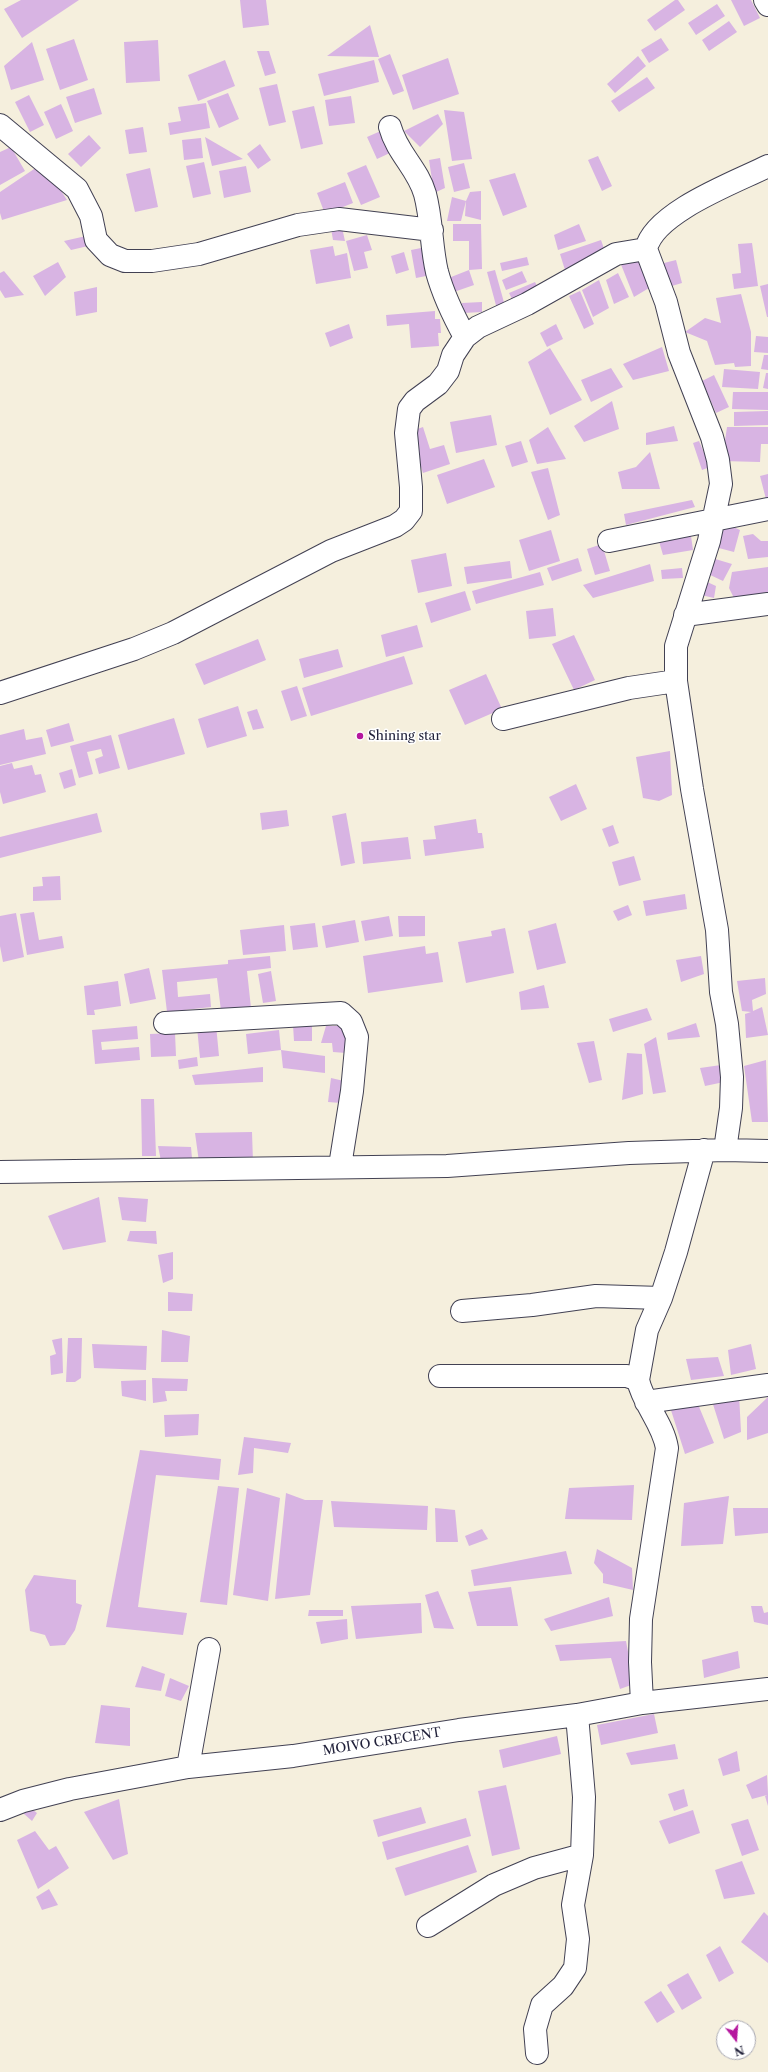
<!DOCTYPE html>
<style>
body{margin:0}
#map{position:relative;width:768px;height:2072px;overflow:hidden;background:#f5efdd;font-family:"Libre Caslon Text",serif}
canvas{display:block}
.north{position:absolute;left:716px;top:2020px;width:40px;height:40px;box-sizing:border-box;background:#fff;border:1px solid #a7a7b1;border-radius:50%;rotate:163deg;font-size:11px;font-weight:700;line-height:16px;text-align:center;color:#22223b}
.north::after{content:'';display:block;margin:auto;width:14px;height:18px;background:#b5179e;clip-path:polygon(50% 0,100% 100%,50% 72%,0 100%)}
</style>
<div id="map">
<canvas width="768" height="2072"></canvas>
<div class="north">N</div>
</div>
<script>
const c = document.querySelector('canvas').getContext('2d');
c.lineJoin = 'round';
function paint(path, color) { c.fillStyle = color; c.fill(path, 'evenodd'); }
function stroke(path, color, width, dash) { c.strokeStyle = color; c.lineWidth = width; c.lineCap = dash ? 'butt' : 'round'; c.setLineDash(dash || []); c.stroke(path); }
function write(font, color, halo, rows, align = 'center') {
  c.font = font + ' "Libre Caslon Text",serif'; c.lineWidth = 3; c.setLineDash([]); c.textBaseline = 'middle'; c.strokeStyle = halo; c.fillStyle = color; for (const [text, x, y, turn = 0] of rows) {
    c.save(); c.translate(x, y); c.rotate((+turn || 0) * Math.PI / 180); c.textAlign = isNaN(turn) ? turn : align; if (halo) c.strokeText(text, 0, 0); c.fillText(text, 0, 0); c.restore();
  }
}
paint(new Path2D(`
 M21,0H79L22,38L4,9Z
 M240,0H266L269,25L243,28Z
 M675,0H678L685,10L655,31L647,20Z
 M731,0H751L760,18L744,26Z
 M717,4L725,16L696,35L688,23Z
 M729,21L737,32L709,51L702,40Z
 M370,25L379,57L327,56Z
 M661,38L669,50L649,63L641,50Z
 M74,39L88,80L60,90L46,49Z
 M158,40L160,81L126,83L124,42Z
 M32,42L44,80L11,90L4,66Z
 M257,51H269L276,73L265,76Z
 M390,54L404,91L393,95L378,59Z
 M638,56L646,66L615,93L607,84Z
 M448,58L459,94L413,110L402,75Z
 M225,60L235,86L198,101L188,75Z
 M374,60L379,82L324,96L318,74Z
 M647,77L655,88L619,112L611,101Z
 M277,84L286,122L269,126L259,88Z
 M94,88L102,114L75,123L66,97Z
 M228,93L239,119L219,128L207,101Z
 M29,95L44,125L30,132L15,102Z
 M351,96L355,123L329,126L325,100Z
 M206,103L210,128L170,135L168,123L181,121L178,107Z
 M61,104L73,131L56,139L44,112Z
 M314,106L323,144L301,149L292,111Z
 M444,110L464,112L472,159L452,161Z
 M438,114L443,124L420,147L404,131Z
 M143,127L147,152L129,154L125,130Z
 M383,130L392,152L377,159L367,137Z
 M89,135L101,148L81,167L68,154Z
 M205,137L243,159L212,166Z
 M201,138L203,158L184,160L182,140Z
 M260,144L271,160L258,169L247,154Z
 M11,147L25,171L0,185V152Z
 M598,156L612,186L602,191L588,160Z
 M440,158L445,188L434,193L429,160Z
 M204,162L211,194L193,198L186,166Z
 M43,163L67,200L2,220L0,213V192Z
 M464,163L470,188L454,192L448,167Z
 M366,165L380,197L361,205L347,173Z
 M246,166L251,192L224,198L219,171Z
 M150,168L158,207L135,212L126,174Z
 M515,173L527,207L503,216L489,180Z
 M345,182L353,203L325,214L317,193Z
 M481,191V220L465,216L466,201L461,221H447L452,197L466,201L470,192Z
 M330,223H341L345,241L333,240Z
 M453,224H481L482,269L469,270V241H453Z
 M579,224L586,241L558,250L554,235Z
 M367,235L372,250L364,252L368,268L354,271L346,241Z
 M86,236L88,246L71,250L64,241Z
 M601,240L607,257L565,270L560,254Z
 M752,243L758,286L734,289L732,274L741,273L738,244Z
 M333,246L335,256L347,253L351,278L316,284L310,250Z
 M426,247L431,275L416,278L411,250Z
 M404,252L409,270L396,274L391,256Z
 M638,255L649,288L634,297L620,262Z
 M527,257L529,265L502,271L500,263Z
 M676,260L682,283L665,288L660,264Z
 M58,262L66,277L45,296L33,276Z
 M469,270L474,285L451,293L446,279Z
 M495,270L505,306L497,309L487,272Z
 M4,271L24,295L5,298L0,290V273Z
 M522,271L527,282L506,290L502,280Z
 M618,273L629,297L614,304L606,280Z
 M599,280L609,308L593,317L582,290Z
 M535,282L539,290L513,301L509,293Z
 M768,284V317H767L760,286Z
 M97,287V312L76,316L74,292Z
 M580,291L594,324L584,329L569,296Z
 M741,294L751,332V366L735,367L734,363L715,365L707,341L685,332L705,318L721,323L716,298Z
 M482,302V312L463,313L462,303Z
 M435,311V319H440L441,333H438L439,346L411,348L409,324L387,326L386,315Z
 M349,324L353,338L330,347L325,333Z
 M556,324L563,339L547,347L540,333Z
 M756,336L768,337V353L754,352Z
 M662,347L669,371L633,380L623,364Z
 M550,348L582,400L550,415L528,362Z
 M764,355H768V370L761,369Z
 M611,368L623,387L591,402L581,380Z
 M724,369L760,372L758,389L722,387Z
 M766,373H768V389L763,388Z
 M714,375L729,407L716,413L702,381Z
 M733,392H768V410L732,409Z
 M612,401L619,429L584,442L574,426Z
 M768,411V425L734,426V412Z
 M491,415L497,445L456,453L450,422Z
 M674,426L678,441L646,445V433Z
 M423,427L430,449L444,445L450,464L423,473L409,432Z
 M548,427L566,459L537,464L529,440Z
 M727,427H768V444H761L760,462L722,461Z
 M521,441L528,462L512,467L505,446Z
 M699,441L710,467L702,470L693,443Z
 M650,452L660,489H622L618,472L636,467Z
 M484,459L495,487L447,504L437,475Z
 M548,468L560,515L548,520L531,472Z
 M768,474V502L767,503L760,476Z
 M692,500L695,507L626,525L624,514Z
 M720,521L740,530L734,552L715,547Z
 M690,529L693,550L663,555L658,538Z
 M551,530L560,561L529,571L519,540Z
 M753,534L761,541H768V557L748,559L743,536Z
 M602,544L610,571L595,575L587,549Z
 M446,553L452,586L418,593L411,560Z
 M578,558L582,571L552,581L547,568Z
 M712,558L732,564L723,581L706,573Z
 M510,561L512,578L467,584L464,567Z
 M650,564L654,581L593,598L583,585Z
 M768,567V592L735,600L729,588L732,572Z
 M682,568L683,578L662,579L661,570Z
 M540,572L544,585L476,604L472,591Z
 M705,581L716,586L714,598L701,595Z
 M465,591L471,610L431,623L425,603Z
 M553,608L556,636L529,639L526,611Z
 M417,625L423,647L386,657L381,635Z
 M574,635L595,680L574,690L552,644Z
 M258,639L266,660L204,685L195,664Z
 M338,649L343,667L304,678L299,659Z
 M404,656L413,684L311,716L302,688Z
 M486,674L502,709L465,725L449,690Z
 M297,686L307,716L291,721L281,691Z
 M238,706L247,736L207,748L198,719Z
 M257,709L264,728L253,730L247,712Z
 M174,718L185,754L128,770L118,735Z
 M69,723L74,741L51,747L46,730Z
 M24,729L26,740L42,737L46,754L0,765V735Z
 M111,735L120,768L99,774L95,759L103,756L101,749L87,752L93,774L79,778L70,746Z
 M670,751L672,795L659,801L643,798L636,757Z
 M12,763L14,769L32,765L35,775L41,774L46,792L3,804L0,792V766Z
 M72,769L76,785L64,789L59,773Z
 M576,784L587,809L561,821L549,797Z
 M287,810L289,826L262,830L260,813Z
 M97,813L102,832L0,858V837Z
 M346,813L355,863L341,866L332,816Z
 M476,819L478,833H482L484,848L425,856L423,840L436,839L434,826Z
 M613,825L619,843L609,847L602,829Z
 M408,837L411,859L363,864L361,842Z
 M634,856L641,880L619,886L612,862Z
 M60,876L61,900L33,901V887L43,886L42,877Z
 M685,894L687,909L646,916L643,901Z
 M628,905L632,915L618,921L613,911Z
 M34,912L39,940L62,936L64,948L27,955L20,914Z
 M16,913L24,957L3,962L0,946V916Z
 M389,916L393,936L365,941L361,921Z
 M398,916H425V936L399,937Z
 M355,920L359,942L326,948L322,926Z
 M315,923L318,947L293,950L290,926Z
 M556,923L566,963L537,970L528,931Z
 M284,925L286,951L243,955L240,930Z
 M505,928L514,973L466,983L458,942L492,936L491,931Z
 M425,946L426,954L438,952L443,982L368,993L363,956Z
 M270,956L271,968L247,971L251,1008L221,1011L217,978L177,982L178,997L210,994L211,1007L167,1012L162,970L228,964V960Z
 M701,956L704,974L681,982L676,960Z
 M149,968L156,999L130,1004L124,974Z
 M271,971L276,1001L263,1003L258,974Z
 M765,978L766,994L752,1000L753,1011L762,1007L768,1035L746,1038L745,1014L751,1012L742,1011L737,981Z
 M118,981L121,1006L94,1010L95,1015H87L84,986Z
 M544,985L549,1008L521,1010L519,992Z
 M647,1008L652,1020L613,1032L609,1019Z
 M696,1023L700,1037L668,1040L667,1033Z
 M312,1024V1041H294L293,1025Z
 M216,1025L219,1056L200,1058L197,1027Z
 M137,1026L138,1039L101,1042L102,1050L139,1047L140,1060L95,1064L92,1030Z
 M326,1026H347L346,1053L333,1052L332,1043H321Z
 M279,1030L281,1050L325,1056V1073L283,1068L281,1050L248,1054L246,1034Z
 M175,1033L176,1056L151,1057L150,1034Z
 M656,1037L666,1092L653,1094L644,1044Z
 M594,1041L602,1080L589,1083L577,1043Z
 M627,1053L642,1054L643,1094L622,1100Z
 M197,1057L198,1066L179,1069L178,1060Z
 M766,1060L768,1122H752L744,1066Z
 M721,1065L724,1082L705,1086L700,1068Z
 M263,1067V1082L195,1085L192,1075Z
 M331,1078L344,1081L341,1103L328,1102Z
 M141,1099H154L156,1156H142Z
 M252,1132L253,1162H199L195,1133Z
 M158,1146L191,1147L192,1158L161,1161Z
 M99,1197L106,1242L63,1250L48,1216Z
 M118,1197L148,1199L146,1222L122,1220Z
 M130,1231H156L157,1244L127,1241Z
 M173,1252V1279L163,1283L158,1255Z
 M168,1292L193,1294L192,1311H168Z
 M162,1330L190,1336L188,1362H161Z
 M62,1338L63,1373L51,1375L50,1356L56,1354L52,1340Z
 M68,1338H82L81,1378L75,1382H66Z
 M92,1344L147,1346L146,1370L94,1368Z
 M751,1344L756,1369L731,1375L728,1350Z
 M718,1357L724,1376L691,1380L686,1359Z
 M152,1378L188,1379L187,1391H165L167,1401L153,1403Z
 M146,1380V1401L122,1396L121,1381Z
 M739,1394L741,1432L724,1439L711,1398Z
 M695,1397L714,1443L685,1454L669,1404Z
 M768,1397V1433L747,1440V1417Z
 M199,1414L198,1435L165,1437L164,1415Z
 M244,1437L291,1443L288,1453L254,1448L253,1473L238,1475Z
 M140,1450L221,1459L219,1480L156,1475L138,1607L187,1613L183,1635L106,1627Z
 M634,1485L632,1520L565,1519L569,1488Z
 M218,1486L239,1488L227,1605L200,1602Z
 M247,1488L280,1498L268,1601L233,1595Z
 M286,1493L305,1500H323L310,1595L275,1599Z
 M729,1496L723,1544L681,1546L684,1503Z
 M331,1501L428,1506L427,1530L334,1527Z
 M435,1508L455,1510L458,1542H436Z
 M733,1508H768V1533L735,1536Z
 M482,1529L488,1539L469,1546L465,1536Z
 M597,1549L632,1568L633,1590L603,1583V1574L594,1563Z
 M566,1551L572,1574L474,1586L471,1570Z
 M34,1575L76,1580V1603L82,1605L75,1630L65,1645L50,1646L45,1635L30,1631L25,1590Z
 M511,1587L518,1626H477L468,1592Z
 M438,1591L454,1629L434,1628L425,1595Z
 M609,1597L613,1616L551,1631L544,1619Z
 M421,1603L422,1633L356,1639L351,1606Z
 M751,1606H762L764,1613L768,1612V1625L754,1622Z
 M309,1610H343V1616H308Z
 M347,1619L348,1639L321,1644L316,1622Z
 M626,1641L634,1684L620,1689L611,1658L560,1661L555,1645Z
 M738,1651L740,1668L704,1678L702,1660Z
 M142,1666L165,1674L161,1691L135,1687Z
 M170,1678L189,1686L181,1701L165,1696Z
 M101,1705L130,1708V1746L95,1743Z
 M654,1714L658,1733L601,1745L597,1725Z
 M557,1736L561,1754L503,1768L499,1750Z
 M675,1744L678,1759L631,1765L626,1753Z
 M737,1751L740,1771L723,1776L718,1759Z
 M767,1775L768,1794V1806L765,1796L767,1795L752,1799L746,1785Z
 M506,1785L520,1849L492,1856L478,1791Z
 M684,1789L688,1806L674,1811L668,1794Z
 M119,1799L128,1854L113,1860L84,1812Z
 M29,1807L37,1813L32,1821L23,1813Z
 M421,1807L426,1823L378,1837L373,1820Z
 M693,1810L700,1833L669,1844L659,1821Z
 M466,1818L471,1836L387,1860L382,1842Z
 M748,1819L759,1850L742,1856L731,1824Z
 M35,1831L49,1850L56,1846L69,1868L38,1889L17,1840Z
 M468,1845L477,1872L405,1896L395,1868Z
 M742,1861L755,1894L724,1899L715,1870Z
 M49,1889L58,1905L42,1910L36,1897Z
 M764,1912L768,1916V1963L741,1942Z
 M720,1946L734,1973L719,1982L706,1955Z
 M688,1973L702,1998L682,2010L667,1985Z
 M661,1991L675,2012L657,2023L644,2002Z`), '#d8b4e3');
const minor = new Path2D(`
 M765,0L768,5
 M0,125L77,189L91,216L96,240L110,255L125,261H152L199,254L298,225L339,219L432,230
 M390,127C397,153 418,169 425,194C432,220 431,247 437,272C443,294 454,317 465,337
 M609,541L768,509
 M685,615L768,604
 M0,693L134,649L173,633L331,551L395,526L404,520L411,511V487L406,433L409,409L415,401L438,384L448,371L453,355L465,337L478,327L527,304L616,254L646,249
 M503,719L629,688L676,681
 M165,1023L341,1013L351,1022L357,1037L352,1091L340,1166
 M725,1150L731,1108L732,1077L727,1024L721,992L717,930L692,789L676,681V646L709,541L721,484L718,460L712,437L679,353L666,302L646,249C654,212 736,182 768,166
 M0,1172L447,1166L629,1153L725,1150L768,1151
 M462,1311L532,1305L596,1296L661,1298
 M440,1376H627L638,1380
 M646,1402L768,1385
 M642,1703L640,1662L641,1619L667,1448C663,1423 643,1404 638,1380L647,1330L661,1298L676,1252L704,1150
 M188,1767L209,1649
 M0,1810L23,1801L70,1789L188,1767L293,1756L459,1730L577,1715L642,1703L768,1689
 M428,1926L494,1885L534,1868L582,1855
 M537,2053L535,2029L542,2005L563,1986L575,1968L578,1939L573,1905L582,1855L584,1797L577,1715`);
stroke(minor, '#424153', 24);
stroke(minor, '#fff', 22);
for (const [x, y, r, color] of [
 [360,736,4,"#b5179e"]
]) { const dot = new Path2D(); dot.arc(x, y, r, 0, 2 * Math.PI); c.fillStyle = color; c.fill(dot); stroke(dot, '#fff', 1.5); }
write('13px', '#22223b', '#fff', [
 ["Shining star",368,736]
], 'left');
write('13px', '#22223b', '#fff', [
 ["MOIVO CRECENT",382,1742,-9]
]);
</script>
